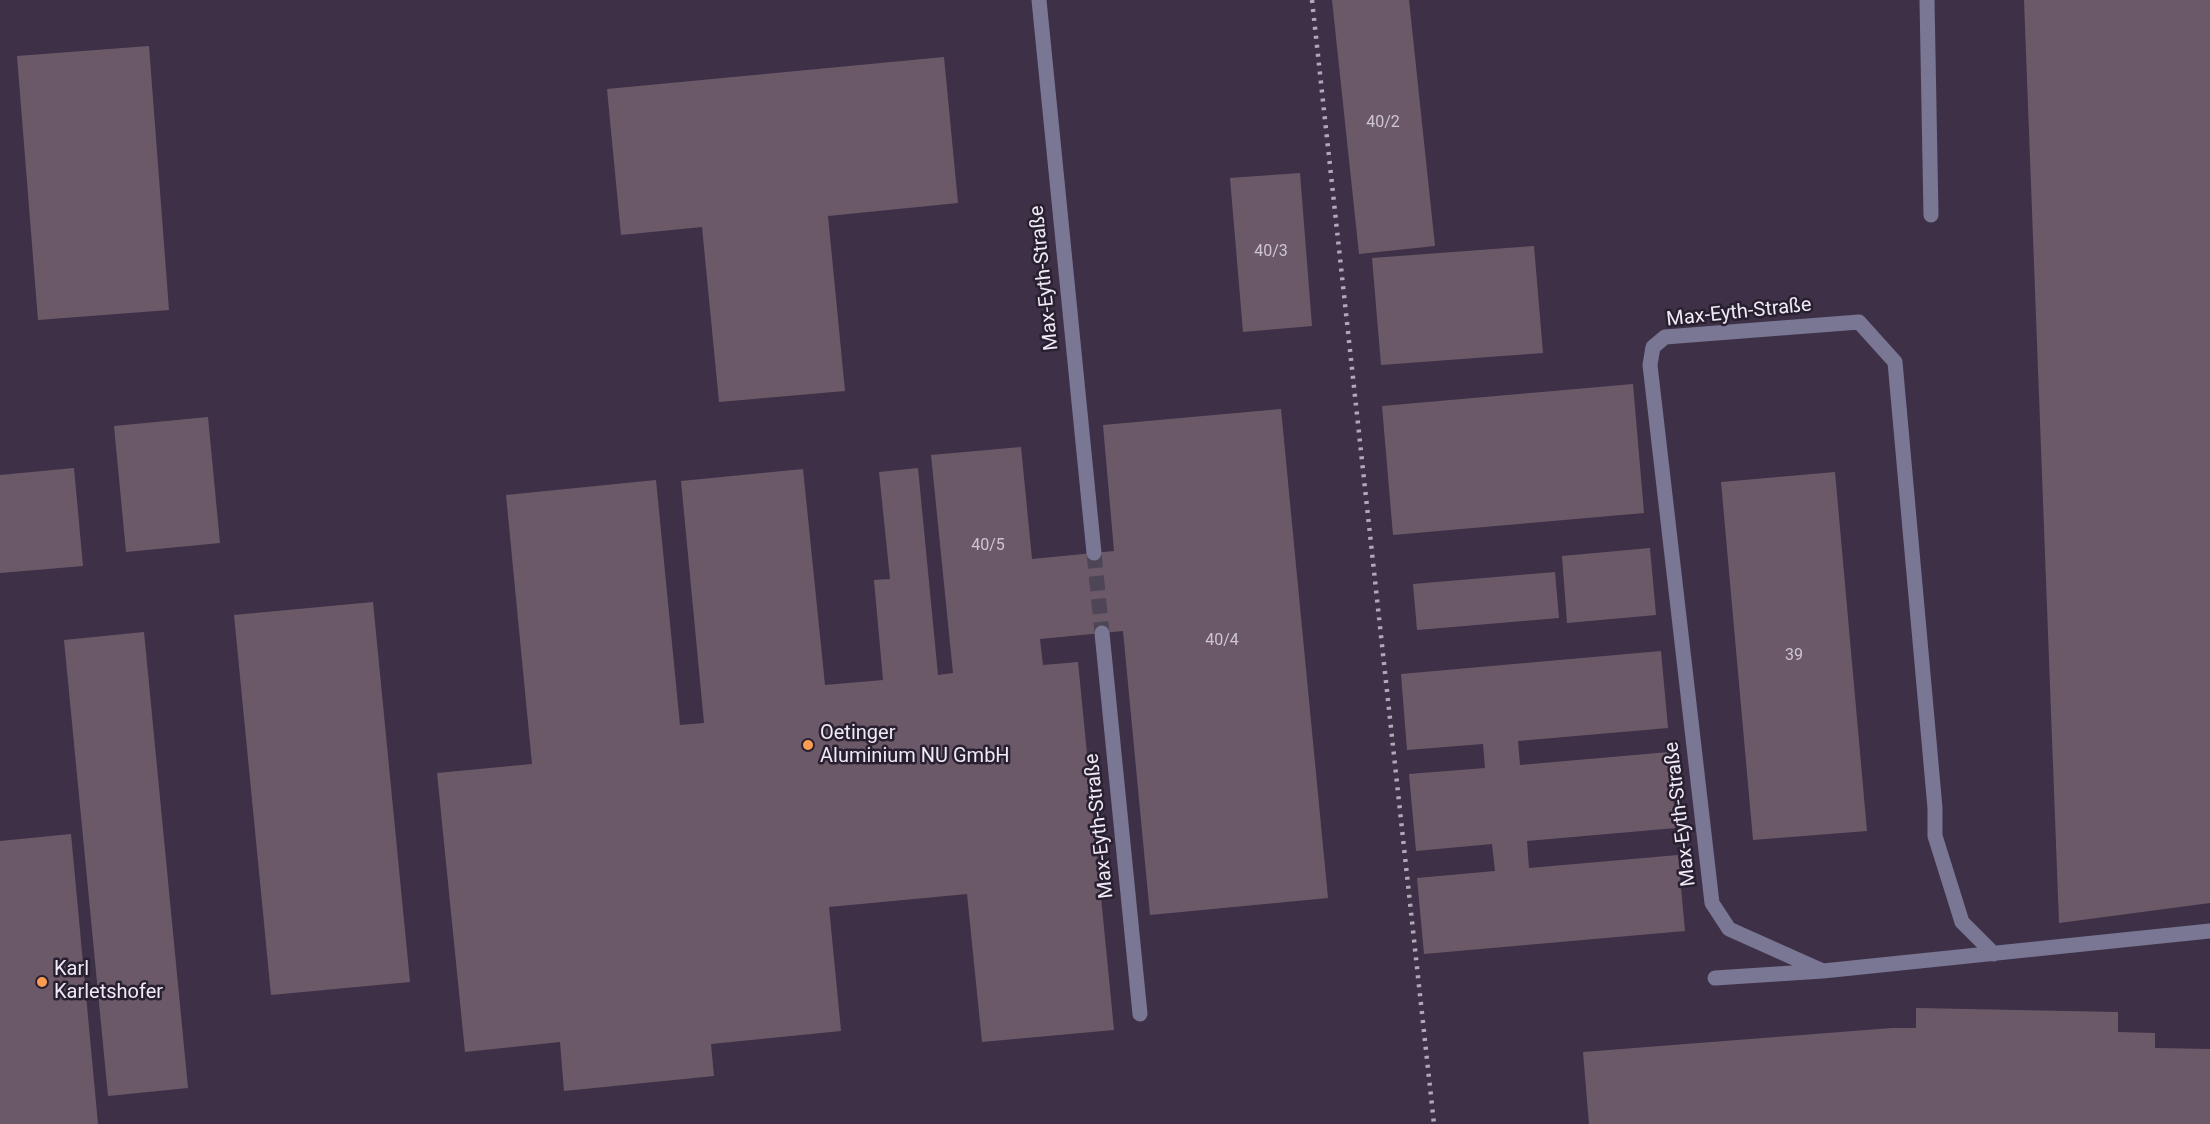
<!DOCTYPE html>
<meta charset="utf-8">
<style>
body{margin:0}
canvas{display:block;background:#32293a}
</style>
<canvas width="2210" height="1124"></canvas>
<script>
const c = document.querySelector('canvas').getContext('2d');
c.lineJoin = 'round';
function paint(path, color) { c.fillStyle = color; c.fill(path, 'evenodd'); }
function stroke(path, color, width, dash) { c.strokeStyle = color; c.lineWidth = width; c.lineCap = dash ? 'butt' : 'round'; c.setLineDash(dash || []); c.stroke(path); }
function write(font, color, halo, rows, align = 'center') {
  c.font = font + ' Roboto,sans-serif'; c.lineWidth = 5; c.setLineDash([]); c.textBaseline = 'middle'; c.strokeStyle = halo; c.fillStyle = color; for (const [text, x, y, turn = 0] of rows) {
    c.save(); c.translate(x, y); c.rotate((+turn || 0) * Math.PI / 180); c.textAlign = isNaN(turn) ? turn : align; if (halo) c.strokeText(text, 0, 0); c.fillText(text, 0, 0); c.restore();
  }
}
paint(new Path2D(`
 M0,0H2210V1124H0Z`), '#3e3147');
paint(new Path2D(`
 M1332,0H1409L1435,246L1359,254Z
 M2024,0H2210V903L2059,923Z
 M149,46L169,310L38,320L17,56Z
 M944,57L958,203L828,216L845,391L719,402L702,227L621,235L607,89Z
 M1300,173L1312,326L1243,332L1230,178Z
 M1534,246L1543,353L1381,365L1372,258Z
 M1633,384L1644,513L1393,535L1382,406Z
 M1281,409L1328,898L1150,915L1123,631L1040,639L1043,665L1078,662L1114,1030L982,1042L967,894L829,907L841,1031L711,1044L714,1076L564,1091L560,1042L465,1052L437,773L532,764L506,495L656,480L680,725L704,723L681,481L803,469L825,685L883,680L874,580L890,579L879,472L918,468L938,675L953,673L931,455L1021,447L1032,559L1114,551L1103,425Z
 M208,417L220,543L126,552L114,426Z
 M74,468L83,566L0,573V475Z
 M1835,472L1867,831L1753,840L1721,482Z
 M1650,548L1656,615L1567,623L1562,556Z
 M1555,572L1559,618L1417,630L1413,584Z
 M373,602L410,982L271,995L234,615Z
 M144,632L188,1088L108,1096L64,640Z
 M1661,651L1668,728L1518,741L1520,765L1669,752L1676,828L1527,841L1529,868L1678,855L1685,931L1424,954L1417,878L1495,871L1492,844L1416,851L1409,774L1485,768L1483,744L1407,750L1401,674Z
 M71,834L98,1124H0V841Z
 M1916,1008L2118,1012V1032L2155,1033V1048L2210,1049V1124H1589L1583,1052L1892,1028H1916Z`), '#6b5968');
stroke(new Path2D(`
 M1094,553L1102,633`), '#4e4656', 15, [15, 8]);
stroke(new Path2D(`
 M1039,0L1094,553
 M1927,0L1931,215
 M1102,633L1140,1014
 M1823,971L1729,929L1712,903L1650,365L1653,347L1665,337L1859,322L1895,362L1935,808V836L1962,922L1994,954
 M1715,978L1823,971L2210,931`), '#797794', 15);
stroke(new Path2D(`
 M1312,0L1434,1124`), '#b0a9b6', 4.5, [3, 6]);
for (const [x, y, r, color] of [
 [808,745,6,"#fc9d52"],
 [42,982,6,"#fc9d52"]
]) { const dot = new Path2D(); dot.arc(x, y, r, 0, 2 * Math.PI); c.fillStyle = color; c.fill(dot); stroke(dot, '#281f30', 2); }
write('16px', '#cfc6d2', null, [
 ["40/2",1383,123],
 ["40/3",1271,252],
 ["40/5",988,546],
 ["40/4",1222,641],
 ["39",1794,656]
]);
write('20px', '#f0eaf5', '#281f30', [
 ["Max-Eyth-Straße",1045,278,-96],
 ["Max-Eyth-Straße",1739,313,-6],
 ["Max-Eyth-Straße",1681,814,-97],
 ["Max-Eyth-Straße",1100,826,-96]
]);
write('20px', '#f0eaf5', '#281f30', [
 ["Oetinger",820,734],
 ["Aluminium NU GmbH",820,757],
 ["Karl",54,970],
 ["Karletshofer",54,993]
], 'left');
</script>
